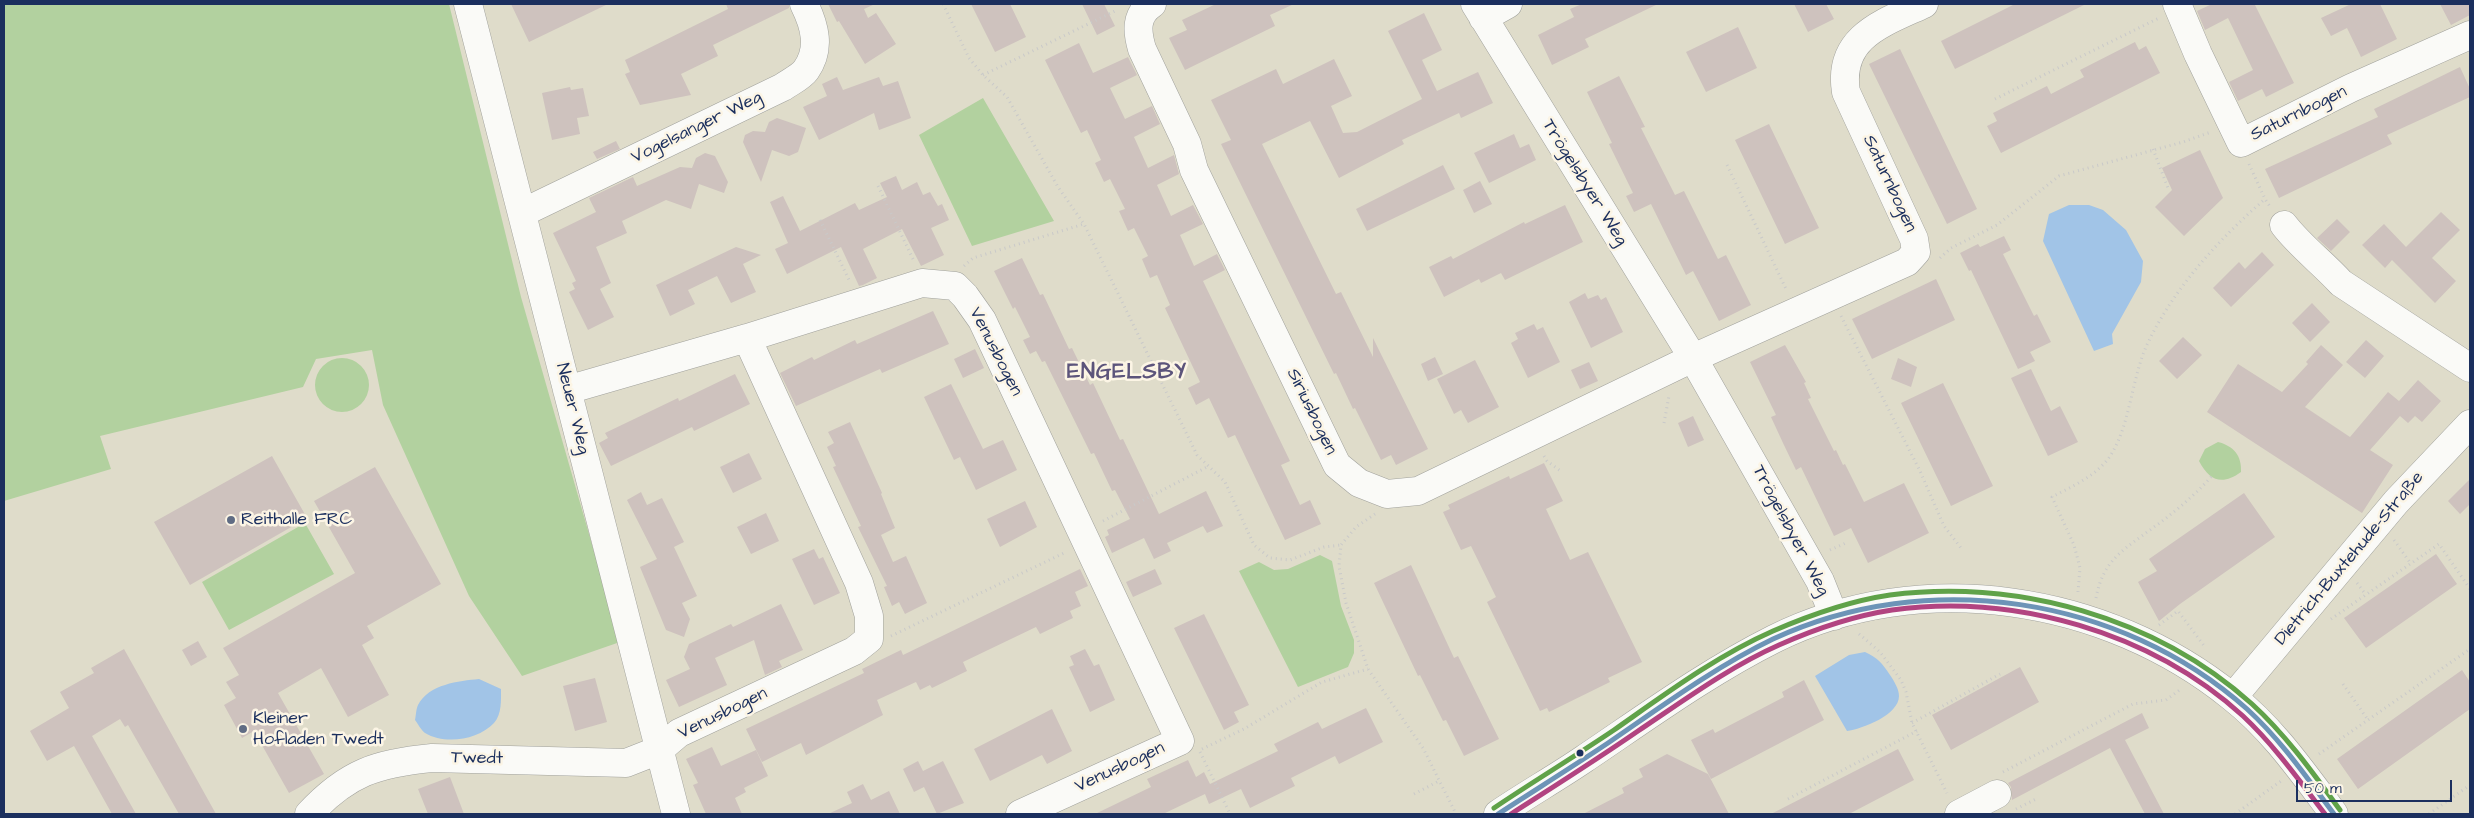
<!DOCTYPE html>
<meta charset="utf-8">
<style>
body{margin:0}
#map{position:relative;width:2474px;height:818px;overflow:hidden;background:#dfdcca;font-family:"Architects Daughter",sans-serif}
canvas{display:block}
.frame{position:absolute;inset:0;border:5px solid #1b2f5e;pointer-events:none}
.scale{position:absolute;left:2296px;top:780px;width:156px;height:22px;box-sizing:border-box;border:2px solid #1b2f5e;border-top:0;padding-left:6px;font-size:15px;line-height:18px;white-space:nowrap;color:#1b2f5e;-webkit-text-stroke:4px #fcf5e5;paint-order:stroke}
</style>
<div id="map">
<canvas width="2474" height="818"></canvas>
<div class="frame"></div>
<div class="scale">50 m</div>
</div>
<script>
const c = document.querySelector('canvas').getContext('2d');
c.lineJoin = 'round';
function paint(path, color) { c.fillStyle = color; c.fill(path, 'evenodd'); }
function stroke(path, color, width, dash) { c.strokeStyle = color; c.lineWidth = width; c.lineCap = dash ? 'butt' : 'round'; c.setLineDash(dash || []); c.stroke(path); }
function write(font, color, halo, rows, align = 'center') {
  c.font = font + ' "Architects Daughter",sans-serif'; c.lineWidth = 5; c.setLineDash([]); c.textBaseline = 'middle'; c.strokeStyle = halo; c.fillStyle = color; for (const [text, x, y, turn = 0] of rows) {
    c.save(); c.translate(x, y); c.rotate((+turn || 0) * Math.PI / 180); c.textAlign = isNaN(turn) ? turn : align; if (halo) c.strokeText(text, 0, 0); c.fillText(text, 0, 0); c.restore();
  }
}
paint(new Path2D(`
 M4,4H449L521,297L620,642L522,676L469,596L383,405L372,350L316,359L303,387L100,436L111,469L4,501Z
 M983,98L1054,221L972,246L919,135Z
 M315 385a27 27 0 1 1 54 0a27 27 0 1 1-54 0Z
 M2218,442C2234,446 2242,456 2241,472C2223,485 2210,482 2199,461L2205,449Z
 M305,523L334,574L229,630L202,582Z
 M1320,555L1332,561L1341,606L1354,640V653L1348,667L1298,687L1239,571L1259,562L1274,570L1288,569Z`), '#b2d19f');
paint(new Path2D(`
 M2069,205H2089L2103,210L2126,230L2143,261L2141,282L2112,334L2113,344L2094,351L2043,241L2049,214Z
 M1865,652C1878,658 1882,663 1890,675C1894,681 1899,689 1899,696C1899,715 1862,729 1847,731L1815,676L1849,655Z
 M479,679L501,689C501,700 502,714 494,723C478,740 445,745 425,733C421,730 418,724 415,720C416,716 416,709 418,705C429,684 459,681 479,679Z`), '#a1c4e7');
paint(new Path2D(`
 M511,4H608L529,42Z
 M726,4H789V8L713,45L718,56L681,74L691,95L640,105L625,74L630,72L625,60L728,9Z
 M828,4H875L864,9L868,18L876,13L896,44L865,64L839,21L837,22Z
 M971,4H1010L1026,37L995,52Z
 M1082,4H1104L1115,26L1097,35Z
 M1216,4H1294L1270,15L1275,26L1185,70L1169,38L1187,30L1182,20Z
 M1582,4H1658L1585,39L1589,47L1552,65L1538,35L1574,17L1570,9Z
 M1794,4H1826L1834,19L1808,32Z
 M2015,4H2086L1955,69L1941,41Z
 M2212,4H2257L2255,5L2294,83L2266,97L2262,89L2238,101L2229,82L2253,70L2228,18L2205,30L2197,11Z
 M2351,4H2380L2397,39L2361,57L2347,28L2331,36L2321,18Z
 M2440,4H2470V15L2451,25Z
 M1424,13L1442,50L1422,60L1437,91L1478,72L1493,103L1461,118L1459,113L1402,140L1404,144L1339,178L1310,121L1262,144L1336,294L1341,292L1373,357V338L1428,449L1396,465L1391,455L1381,460L1355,408L1353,409L1336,373L1334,374L1221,144L1231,140L1211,100L1276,69L1283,84L1334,59L1352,96L1331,106L1343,133L1357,132L1422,99L1388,31Z
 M1738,27L1757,68L1706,92L1686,52Z
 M2135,42L2139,50L2146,46L2160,73L2001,153L1987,126L1997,121L1993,113L2047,86L2051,94L2084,77L2080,70Z
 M1079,43L1093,73L1128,57L1137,75L1110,88L1125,119L1152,106L1160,124L1134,137L1148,168L1174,155L1179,174L1157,185L1171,216L1193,205L1203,224L1180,235L1194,266L1217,254L1225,270L1203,281L1290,461L1281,465L1300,505L1310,500L1321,524L1285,540L1235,435L1228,438L1209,398L1196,405L1188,388L1200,382L1165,308L1170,305L1157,275L1150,278L1142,259L1148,256L1134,228L1128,231L1119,211L1125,209L1110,179L1104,182L1095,163L1101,160L1087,130L1081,133L1045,60Z
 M1900,49L1977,209L1947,224L1869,64Z
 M2460,67L2470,89V97L2387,135L2392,144L2279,198L2265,169L2378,117L2374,109Z
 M1619,76L1645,127L1641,128L1675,195L1684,191L1718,259L1726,255L1751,305L1719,321L1693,271L1686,275L1651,204L1634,212L1626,196L1633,193L1609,144L1612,143L1587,92Z
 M837,77L843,90L879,77L883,86L898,81L911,118L879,130L874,113L819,140L803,107L827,96L822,84Z
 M570,87L571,90L583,88L589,116L577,118L580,134L552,140L542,93Z
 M777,118L806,128L798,152L789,156L772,150L761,182L743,142L745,135L753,131L765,132L769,122Z
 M1769,124L1819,228L1785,244L1735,140Z
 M1514,134L1520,148L1529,144L1536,160L1489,183L1474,153Z
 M616,141L620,149L597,159L593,152Z
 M2200,150L2223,198L2184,236L2155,207L2172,190L2162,168Z
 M705,153L715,156L728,182L724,193L699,184L691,209L666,200L622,221L627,233L596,247L611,283L600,289L614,317L588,330L569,292L575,289L572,283L576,281L553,233L596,212L589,198L633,177L637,186L680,167L692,168L696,158Z
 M1443,165L1455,189L1367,231L1356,209Z
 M896,176L902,190L917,182L923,195L930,192L938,206L942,204L949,220L931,228L944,255L921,266L902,229L863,249L877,278L863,285L859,286L841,247L787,274L775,249L788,243L770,202L783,196L800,231L855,203L859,210L887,197L880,183Z
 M1480,181L1492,204L1474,213L1463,190Z
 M1565,205L1583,242L1505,280L1501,273L1481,283L1479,279L1444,297L1429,267L1451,256L1453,259L1524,222L1525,224Z
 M2441,212L2460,230L2432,258L2456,281L2435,303L2392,260L2385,268L2362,245L2384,224L2406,247Z
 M2337,219L2350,232L2331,251L2317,238Z
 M2004,236L2011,250L2003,254L2034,316L2037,314L2051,342L2030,352L2035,361L2018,369L1971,270L1969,271L1960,253L1978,244L1980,247Z
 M736,247L761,255L743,264L756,292L731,303L717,276L688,290L695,304L670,316L656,285Z
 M2262,252L2274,265L2231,307L2213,288L2239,262L2245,269Z
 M1022,258L1040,295L1043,294L1069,349L1072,348L1090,385L1093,383L1120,440L1123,439L1159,514L1206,491L1223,526L1207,533L1203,526L1167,543L1171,551L1154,559L1144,538L1112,553L1105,537L1109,535L1107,530L1130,519L1115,490L1112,491L1094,453L1091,454L1045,361L1042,362L1036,351L1030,354L1023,340L1030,337L1015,307L1013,309L994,271Z
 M1936,279L1955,320L1872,359L1852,319Z
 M1585,293L1588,299L1598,295L1601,300L1606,297L1623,332L1591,348L1569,302Z
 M2312,303L2330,322L2310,342L2292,323Z
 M933,311L949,344L882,373L880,369L796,406L780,373L812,357L814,360L855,340L857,344Z
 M1534,324L1537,330L1543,327L1560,362L1528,378L1511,343L1518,339L1515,333Z
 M2183,337L2202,355L2177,379L2159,361Z
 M2366,340L2384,356L2365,378L2346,362Z
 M1785,345L1806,382L1804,383L1811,398L1808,399L1834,451L1836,450L1843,465L1845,464L1864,502L1904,483L1929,533L1868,563L1851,528L1834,536L1801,467L1796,470L1783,443L1771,417L1776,415L1750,362Z
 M2321,345L2343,365L2305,407L2350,437L2388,392L2399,401L2418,380L2441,401L2422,422L2415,416L2408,423L2400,416L2370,450L2393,465L2362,513L2207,412L2238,364L2282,392L2308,364L2306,362Z
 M975,349L984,368L963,378L954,359Z
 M1435,357L1443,374L1428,381L1421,364Z
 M1898,358L1917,367L1911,387L1891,379Z
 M1475,360L1499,407L1468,423L1461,410L1454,414L1437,379Z
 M1589,362L1598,381L1580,389L1571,370Z
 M2031,369L2051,411L2060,406L2078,442L2048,456L2011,378Z
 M735,374L750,404L694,431L692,427L611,466L599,443L608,438L605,433L678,398L679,401Z
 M1943,383L1993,486L1951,506L1901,403Z
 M951,384L983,449L1003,440L1017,470L976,490L960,457L954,460L924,397Z
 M1693,416L1704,440L1688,447L1678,423Z
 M850,422L882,493L881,494L895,528L881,535L893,562L906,556L927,603L905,614L899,602L892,606L884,587L887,586L858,527L861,526L833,467L836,466L827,447L834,443L828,432Z
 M749,453L762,479L733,493L720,467Z
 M272,456L307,518L190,585L154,522Z
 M1544,463L1563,501L1546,509L1570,560L1588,552L1642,662L1608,678L1610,682L1549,712L1547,708L1540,711L1487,602L1496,597L1471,546L1461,550L1443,512L1450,509L1448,505L1509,476L1510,479Z
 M375,467L441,584L367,626L374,638L362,645L389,695L348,717L321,668L278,693L324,774L289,793L254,731L242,738L224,705L236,698L226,682L239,675L223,648L355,573L314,501Z
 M2470,479V504L2460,514L2448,501Z
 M641,492L647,505L662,498L684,542L674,547L697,596L682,603L690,619L684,637L666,630L640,567L657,559L627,500Z
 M2244,493L2275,537L2180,604L2159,621L2138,582L2157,571L2149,559Z
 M1025,501L1037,527L1000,547L987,519Z
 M766,513L779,541L751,554L737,527Z
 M814,549L819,559L823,557L840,593L814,605L792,559Z
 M2436,554L2457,584L2366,648L2344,618Z
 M1411,565L1454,658L1458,656L1499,739L1464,756L1446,720L1443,721L1420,675L1418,676L1374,583Z
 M1080,569L1088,586L1075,592L1081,606L1070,611L1073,618L1040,634L1036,627L963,662L967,671L932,688L930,685L920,690L916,682L877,700L883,715L806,755L801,743L762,762L746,729L864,673L862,669L901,650L903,655Z
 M1155,569L1162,584L1133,597L1126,582Z
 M781,604L803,650L779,661L782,667L765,675L754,640L715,658L727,685L679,707L666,680L690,669L684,657L689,644L731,624L733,627Z
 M1204,614L1249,705L1234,712L1239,722L1224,730L1174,628Z
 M198,641L207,657L191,666L182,650Z
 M124,649L157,708L216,814H179L128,725L125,727L120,719L92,736L136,814H112L74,746L47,761L30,731L69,708L60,692L94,673L91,668Z
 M1085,649L1094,666L1099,664L1115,700L1090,712L1069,667L1074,665L1070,656Z
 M2020,667L2039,702L1951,750L1932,715Z
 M2462,670L2470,682V709L2358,789L2337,759Z
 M595,678L607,722L575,731L563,686Z
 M1804,680L1824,720L1711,779L1691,740L1713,729L1715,733L1784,697L1782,692Z
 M1366,708L1383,742L1339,764L1335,756L1291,778L1295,786L1250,808L1241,789L1209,804L1205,794L1163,814H1095L1151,787L1147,779L1188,760L1196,777L1204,772L1210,784L1278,751L1274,744L1318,722L1322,729Z
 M1052,709L1072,751L1047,764L1042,755L990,781L974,749Z
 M2142,713L2149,728L2125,740L2164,814H2145L2110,748L2012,800L2011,787L2008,783Z
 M712,747L721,766L756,750L768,776L744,788L746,792L735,798L742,814H706L693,785L698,783L686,759Z
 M1898,749L1914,780L1849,814H1771Z
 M1667,754L1708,774L1729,814H1583L1624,793L1622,788L1643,777L1639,769Z
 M918,761L923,771L943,761L964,803L937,814L924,787L914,792L903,769Z
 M450,777L464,814H428L418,789Z
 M863,784L871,800L889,791L900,814H828L852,803L847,792Z`), '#cec2be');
const minor = new Path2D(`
 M468,4L676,814
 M1152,4C1135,15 1137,32 1142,49L1187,144L1194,170L1337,465L1359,483L1387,494L1418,491L1693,358L1907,262L1916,252L1914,239L1846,92C1837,37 1883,23 1924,4
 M1475,4L1693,358L1820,581L1834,616
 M2177,4L2198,54L2241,143L2351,88L2470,35
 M1483,18L1508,4
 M522,213L783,87C790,82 801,77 806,70C821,49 815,26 804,4
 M2284,225C2301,247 2323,263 2341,283L2470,368
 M567,390L747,338L922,283L955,286L965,296L982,320L1180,741L1020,814
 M2233,697L2396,502L2470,424
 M309,814C347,773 377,763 432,758L626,763L659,750L679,733L854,651L869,639V616L859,583L747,338
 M1498,814C1526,795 1556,778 1584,759C1645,718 1708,672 1774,639C1921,566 2106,595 2232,697C2273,729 2303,773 2334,814
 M1959,814L1997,794`);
stroke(minor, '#a0a19c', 29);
stroke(new Path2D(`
 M943,4L969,58L983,75L1007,97L1058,187L1084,224L1197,455L1225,482L1254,545L1270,558L1290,560L1324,547L1341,545
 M983,75L1117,10
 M1995,99L2159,18
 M2153,149L2168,188
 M2249,164L2265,199L2271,208
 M1727,165L1787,291
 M878,186L914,261
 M820,220L850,282
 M1940,258L1951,248L1997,225L2059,176L2183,142L2211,132
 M964,266L973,258L1084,224
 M1841,316L1920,471L1944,526L1961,548
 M1664,423L1669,396
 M1544,456L1547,461L1562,472
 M1375,514L1356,527L1341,545L1339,566L1346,603L1368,669L1423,748L1456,814
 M1103,521L1209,466
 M2394,540L2411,564
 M1830,550L1848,542
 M2357,583L2366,595
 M2078,592L2080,568L2074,545L2052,497C2071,487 2094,477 2108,459C2130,429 2131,381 2146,347C2172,290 2218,240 2265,199
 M2096,598C2103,559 2125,549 2154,527C2175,512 2195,495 2212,476
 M2331,619L2439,544L2470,589
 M2159,625L2178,611L2205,647
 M1859,634L1880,652L1901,680L1906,692L1912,723L1947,793
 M891,636L1066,552
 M2343,684L2368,720
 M1912,723L2000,674
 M1202,749L1244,729L1322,682L1368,669
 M1200,752L1230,814
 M2319,754L2470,649
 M2003,772L2133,704L2166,700L2181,689
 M1414,794L1439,781
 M1788,799L1917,731
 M2016,809L2038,798
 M2235,814L2281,781
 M2429,814L2470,785`), '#c9c9c9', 3, [1, 4]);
stroke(minor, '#fafaf7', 28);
stroke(new Path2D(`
 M1498,814C1535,790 1572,767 1608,743C1662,706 1715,667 1773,639C1927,567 2120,596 2247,709C2281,740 2307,778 2334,814`), '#6d94b7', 5);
stroke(new Path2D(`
 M1511,814C1553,787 1596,760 1638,731C1683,701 1729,667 1779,645C1815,629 1853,616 1892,610C2014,593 2151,632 2243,716C2274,745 2299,780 2325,814`), '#b24481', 5);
stroke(new Path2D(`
 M1494,808C1534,781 1574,757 1614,730C1664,695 1716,656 1773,631C1810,615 1849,601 1890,595C2018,579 2155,617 2252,704C2286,735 2313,773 2340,810`), '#60a249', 5);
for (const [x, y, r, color] of [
 [231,520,5,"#606c84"],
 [243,729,5,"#606c84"],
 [1580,753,4.5,"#1b2f5e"]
]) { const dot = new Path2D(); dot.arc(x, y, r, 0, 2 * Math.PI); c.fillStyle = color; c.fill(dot); stroke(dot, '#fcf5e5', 2); }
write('18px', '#1b2f5e', '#fcf5e5', [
 ["Saturnbogen",2299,114,-26],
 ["Vogelsanger Weg",697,128,-26],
 ["Trögelsbyer Weg",1584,183,58],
 ["Saturnbogen",1889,184,65],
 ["Venusbogen",995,352,63],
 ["Neuer Weg",572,409,76],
 ["Siriusbogen",1311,412,64],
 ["Trögelsbyer Weg",1790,531,62],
 ["Dietrich-Buxtehude-Straße",2350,559,-50],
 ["Venusbogen",723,714,-26],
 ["Twedt",477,759,1],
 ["Venusbogen",1120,768,-25]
]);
write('18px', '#1b2f5e', '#fcf5e5', [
 ["Reithalle FRC",241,520],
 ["Kleiner",253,719],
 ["Hofladen Twedt",253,740]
], 'left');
c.letterSpacing = '1px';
write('bold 22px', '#5c547b', '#fcf5e5', [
 ["ENGELSBY",1127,373]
]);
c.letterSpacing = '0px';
</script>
